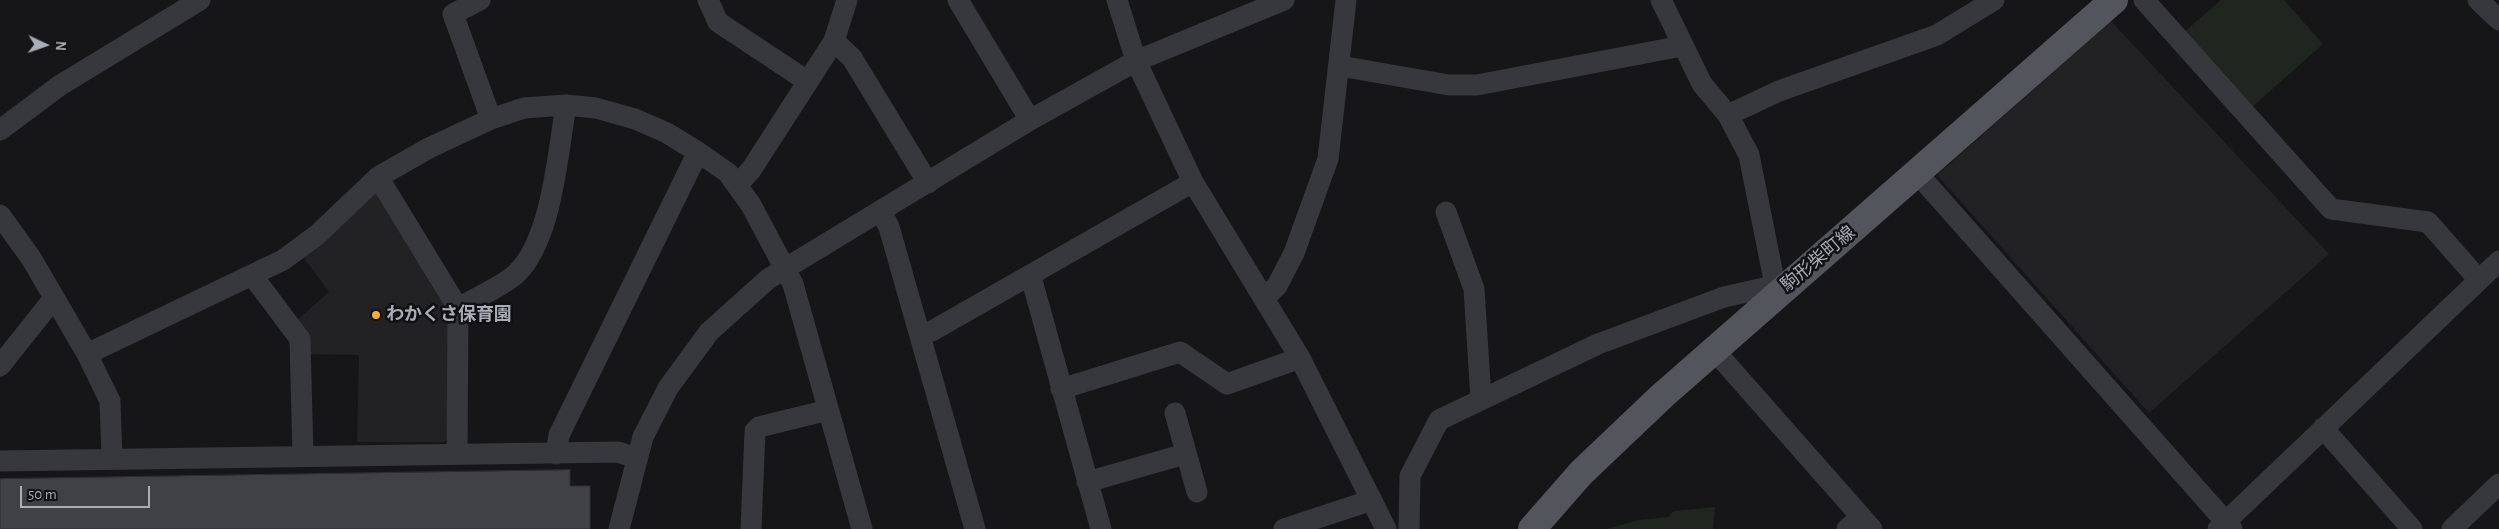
<!DOCTYPE html>
<meta charset="utf-8">
<style>
body{margin:0}
#map{position:relative;width:2499px;height:529px;overflow:hidden;background:#161618;font-family:"Alegreya Sans",sans-serif}
canvas{display:block}
.north{position:absolute;left:20px;top:20px;width:50px;height:50px;-webkit-text-stroke:4px #111113;paint-order:stroke;rotate:93deg;font-size:14px;font-weight:700;line-height:20px;text-align:center;color:#a8adb8}
.north::after{content:'';display:block;margin:auto;width:18px;height:22px;background:#a8adb8;clip-path:polygon(50% 0,100% 100%,50% 72%,0 100%)}
.scale{position:absolute;left:20px;top:486px;width:130px;height:22px;box-sizing:border-box;border:2px solid #a8adb8;border-top:0;padding-left:6px;font-size:15px;line-height:18px;white-space:nowrap;color:#a8adb8;-webkit-text-stroke:4px #111113;paint-order:stroke}
</style>
<div id="map">
<canvas width="2499" height="529"></canvas>
<div class="north">N</div>
<div class="scale">50 m</div>
</div>
<script>
const c = document.querySelector('canvas').getContext('2d');
c.lineJoin = 'round';
function paint(path, color) { c.fillStyle = color; c.fill(path, 'evenodd'); }
function stroke(path, color, width, dash) { c.strokeStyle = color; c.lineWidth = width; c.lineCap = dash ? 'butt' : 'round'; c.setLineDash(dash || []); c.stroke(path); }
function write(font, color, halo, rows, align = 'center') {
  c.font = font + ' "Alegreya Sans","Noto Sans JP",sans-serif'; c.lineWidth = 5; c.setLineDash([]); c.textBaseline = 'middle'; c.strokeStyle = halo; c.fillStyle = color; for (const [text, x, y, turn = 0] of rows) {
    c.save(); c.translate(x, y); c.rotate((+turn || 0) * Math.PI / 180); c.textAlign = isNaN(turn) ? turn : align; if (halo) c.strokeText(text, 0, 0); c.fillText(text, 0, 0); c.restore();
  }
}
paint(new Path2D(`
 M2111,21L2329,254L2149,413L1937,175Z
 M375,193H380L448,310L450,436L444,442H357L359,355L307,354L296,321L329,292L304,258Z`), '#222225');
paint(new Path2D(`
 M2221,0H2284L2323,44L2250,109L2183,33Z
 M1715,507L1713,529H1607L1638,520L1668,517L1674,511Z`), '#1e261f');
const building = new Path2D(`
 M570,470V486H590V529H0V479Z`);
paint(building, '#404145');
stroke(building, '#303034', 1);
stroke(new Path2D(`
 M480,0L453,14L491,119
 M708,0L718,22L807,81
 M958,0L1030,120
 M1117,0L1136,61L1193,182L1300,358L1386,529
 M1661,0L1702,84L1728,115L1749,155L1777,295
 M2144,0L2331,209L2428,222L2479,280
 M2478,0L2499,20
 M834,41L852,58L928,183
 M1340,66L1449,85H1477L1682,46
 M1728,115L1779,91L1937,35L1994,0
 M0,130L59,86L200,0
 M1918,174L2232,529
 M378,177L458,308
 M738,184L751,170L834,41L847,0
 M881,211L889,227L975,529
 M1446,212L1474,289L1481,399
 M0,215L31,258L87,354L110,401L112,459
 M252,275L300,339L303,456
 M1031,277L1101,529
 M1264,298L1277,286L1294,253L1328,159L1346,0
 M921,335L932,331L1193,182
 M1714,350L1872,529
 M87,354L283,260L317,235L378,177L429,148L491,119L524,108L566,105L596,108L635,119L667,133L698,152L728,173L751,205L793,284L862,529
 M0,366L54,298
 M1061,389L1180,352L1227,384L1300,358
 M1175,413L1197,492
 M2323,428L2412,529
 M457,453L458,308C474,299 505,285 517,273C552,239 558,152 566,105
 M556,454L559,435L698,152
 M0,461L618,452L636,458
 M1087,482L1185,454
 M619,529L643,437L668,388L709,332L768,279L1030,120L1136,61L1284,0
 M751,529L755,431L759,427L828,410
 M1284,529L1372,500
 M1409,529L1410,476L1439,420L1598,344L1724,297L1764,288L1777,295
 M1847,529L1861,517
 M2218,529L2499,261
 M2452,529L2499,484`), '#37383d', 21);
stroke(new Path2D(`
 M1532,529L1581,473L1662,396L2114,0`), '#53555c', 28);
for (const [x, y, r, color] of [
 [376,315,5,"#f2b134"]
]) { const dot = new Path2D(); dot.arc(x, y, r, 0, 2 * Math.PI); c.fillStyle = color; c.fill(dot); stroke(dot, '#111113', 2); }
write('18px', '#a8adb8', '#111113', [
 ["駒形柴町線",1818,259,-40]
]);
write('bold 18px', '#a8adb8', '#111113', [
 ["わかくさ保育園",386,315]
], 'left');
</script>
